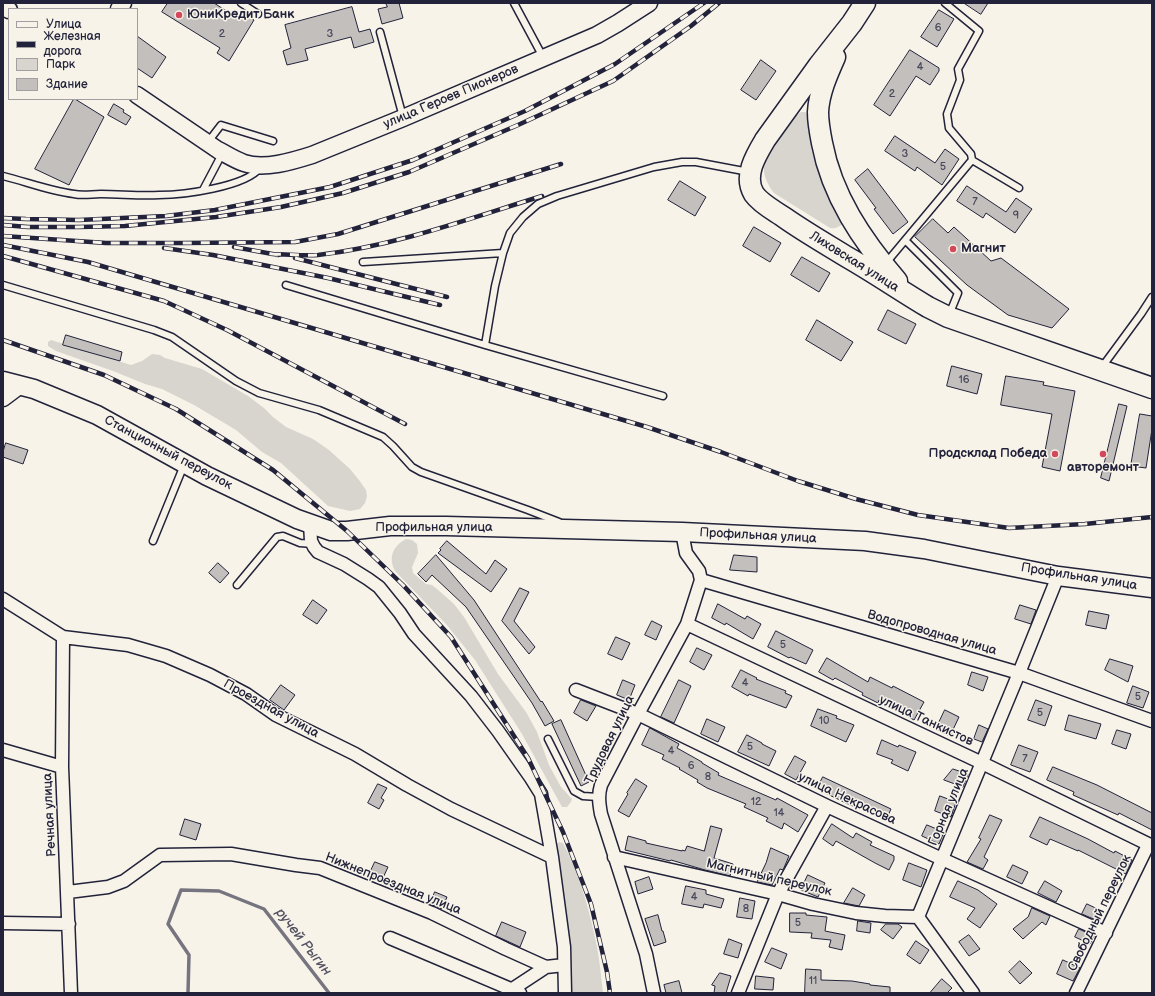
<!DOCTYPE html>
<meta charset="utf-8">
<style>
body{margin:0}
#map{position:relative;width:1155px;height:996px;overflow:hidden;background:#f7f3e8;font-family:"Balsamiq Sans",sans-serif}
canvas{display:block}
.frame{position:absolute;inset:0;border:4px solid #22223b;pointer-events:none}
.legend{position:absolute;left:8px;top:8px;width:130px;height:92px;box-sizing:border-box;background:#f7f3e8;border:1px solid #a29fa3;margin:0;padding:5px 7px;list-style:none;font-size:12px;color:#22223b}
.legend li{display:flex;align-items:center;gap:8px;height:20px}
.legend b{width:20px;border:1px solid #a29fa3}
</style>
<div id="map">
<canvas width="1155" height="996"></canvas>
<div class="frame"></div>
<ul class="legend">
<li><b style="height:5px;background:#f7f3e8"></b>Улица</li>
<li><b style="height:5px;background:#22223b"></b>Железная дорога</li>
<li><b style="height:11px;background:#d8d5cf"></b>Парк</li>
<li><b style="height:11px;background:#c2bfbd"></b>Здание</li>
</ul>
</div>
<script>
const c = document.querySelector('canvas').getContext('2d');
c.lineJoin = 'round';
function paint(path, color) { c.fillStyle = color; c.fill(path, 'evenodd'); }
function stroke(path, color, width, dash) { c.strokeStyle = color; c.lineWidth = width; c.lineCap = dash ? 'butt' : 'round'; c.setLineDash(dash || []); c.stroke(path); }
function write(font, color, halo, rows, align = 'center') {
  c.font = font + ' "Balsamiq Sans",sans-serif'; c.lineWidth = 3; c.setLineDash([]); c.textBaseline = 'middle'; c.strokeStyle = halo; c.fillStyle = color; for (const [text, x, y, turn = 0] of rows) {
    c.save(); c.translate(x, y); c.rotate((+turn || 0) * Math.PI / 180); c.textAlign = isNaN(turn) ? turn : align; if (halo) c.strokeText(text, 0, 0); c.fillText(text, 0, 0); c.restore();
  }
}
paint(new Path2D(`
 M801,112H805L808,114L844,223C839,227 836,229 830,228L774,193C769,187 763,176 764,168C765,156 790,119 801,112Z
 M51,340L131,365L142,361L152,354L160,355L165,358L202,369L248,396L264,408L273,417L286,427L313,439L329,450L350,469L359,480L366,490L367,496L365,503L360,509L350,511L328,506L281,463L262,452L236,430L194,405L162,389L145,384L113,371L56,351L48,346V342Z
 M406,539L412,540L417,544L418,553L412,567L413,573L426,584L432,585L437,589L454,604L464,617L498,674L526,712L537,732L549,765L561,787L572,799L571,802L567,807H562L522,734L475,660L446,624L395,571C388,557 393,546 406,539Z
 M559,842L563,843C580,875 590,912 597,947C600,962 601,978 603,993H571L568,949L556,845Z`), '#d8d5cf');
stroke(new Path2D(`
 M188,993L189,955L168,924L181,890L219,891L264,909L329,993`), '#76747f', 3.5);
const building = new Path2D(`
 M168,3H214L239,19L242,13L254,20L229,61L217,53L220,48L162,12Z
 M386,3H399L403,18L382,24L378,9L387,7Z
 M964,3H988L981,14Z
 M352,7L359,32L370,29L374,42L354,48L351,37L305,49L308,60L287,65L283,51L291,48L285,25Z
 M939,10L954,19L937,47L921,37Z
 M137,36L166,57L152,78L137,68Z
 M910,50L939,68V71L930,85L916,76L890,116L874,105Z
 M761,60L776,71L756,100L741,90Z
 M74,99H75L104,117L69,185L35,169Z
 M114,104L124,110L123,112L131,117L126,125L108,115Z
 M895,136L935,163L945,149L959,159L942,185L917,167L915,171L885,151Z
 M868,169L908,222L893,234L874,209L876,208L855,180Z
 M680,181L706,197L695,216L668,200Z
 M967,186L1006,212L1016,198L1032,209L1015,233L986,213L983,218L957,201Z
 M933,219L948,233L954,227L991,261L1001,258L1069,309L1052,328L1008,315L967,285L915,237Z
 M754,227L781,243L770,262L743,246Z
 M802,257L830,273L819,292L791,275Z
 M888,310L916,324L906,344L878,330Z
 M817,320L853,342L841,361L806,340Z
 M66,335L122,352L120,361L63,345Z
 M952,366L982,374L977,394L947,386Z
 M1006,376L1044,382L1043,385L1075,391L1060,471L1042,467L1052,414L1001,405Z
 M1119,404L1127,406L1109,481L1101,478Z
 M1140,414L1152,416V429L1146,468L1131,466Z
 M6,443L28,450L23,464L3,457V452Z
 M447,541L486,574L495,560L507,569L491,592L438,553L441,550L440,549Z
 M436,555L474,600L541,702L542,701L554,721L545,726L532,703L466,607L432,575L426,582L418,574Z
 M734,555L757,557V572L730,570Z
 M218,563L229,573L220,583L209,573Z
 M520,588L529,592L514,621L535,647L529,654L502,621Z
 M313,600L327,610L317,624L303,615Z
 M718,604L745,619L747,616L761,624L753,639L726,623L725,625L712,618Z
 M1020,605L1036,610L1031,624L1015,619Z
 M1089,611L1109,615L1106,629L1086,625Z
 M652,621L662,626L656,640L645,635Z
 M776,631L813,650L806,664L790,657L789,658L768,647Z
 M616,637L630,643L622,660L608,654Z
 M697,648L712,655L704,670L690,662Z
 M827,658L868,682L870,677L892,688L893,686L924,702L914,720L879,700L878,703L862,695L863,693L835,678L833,680L819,672Z
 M1110,659L1133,666L1128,682L1105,670Z
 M741,670L757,678L756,679L786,691L785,693L792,696L786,708L749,694L748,696L732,687Z
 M972,672L988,677L983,691L968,685Z
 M623,680L635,685L629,700L617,695Z
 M679,680L691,686L674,723L661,717Z
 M281,685L295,695L284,710L270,700Z
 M1133,686L1149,692L1143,708L1127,703Z
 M581,700L596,706L587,721L574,713Z
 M1036,700L1052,706L1045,726L1028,720Z
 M818,709L837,716L836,718L854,725L846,742L811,726Z
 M945,710L959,717L950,736L936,729Z
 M1069,715L1101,724L1096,739L1065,730Z
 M707,719L725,727L718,742L701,734Z
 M561,720L589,782L581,786L552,724Z
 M979,725L988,729L982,742L974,739Z
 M650,728L679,744L677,748L702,762V763L719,773L718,775L776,800L777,798L808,815L798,832L784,823L782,829L766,821L768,818L744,807L746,804L707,788L697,782L698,780L679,769L680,768L662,759L664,755L642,745Z
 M1117,730L1131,734L1126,749L1112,744Z
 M747,735L762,743V744L776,751L769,766L738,752Z
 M882,740L898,747L899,745L916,752L908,771L891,763L893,760L877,754Z
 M1019,745L1038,752L1030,772L1011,765Z
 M795,756L806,762L796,780L785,774Z
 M1053,767L1097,785L1152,813V830L1119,813L1118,815L1073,795L1074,792L1047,780Z
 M953,769L968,774L963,787L944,780Z
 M823,777L891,809L886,820L856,805L855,807L848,804L817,789Z
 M636,779L647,786L629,817L618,811L628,794L627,793Z
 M378,784L387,788L381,798L384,800L379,809L368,803Z
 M940,796L956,802L951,817L935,811Z
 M990,815L1002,820L984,857L988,860L983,869L967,862L981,839L979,838Z
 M1040,817L1088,839L1114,853L1115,851L1132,860L1126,874L1078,850V851L1050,839L1047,845L1030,837Z
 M185,819L201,824L196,840L180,835Z
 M832,824L853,838L856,833L872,842L870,845L894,856V860L889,870L875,863L836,841L833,846L823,839Z
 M927,825L944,832L939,844L922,836Z
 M711,826L722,829L714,858L733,864L730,876L705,870L671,860L670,861L625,850L628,836L646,841V843L682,851V850L685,851L687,846L704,851Z
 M771,848L789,856L783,870L780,869L772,885L757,882L766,863Z
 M375,862L388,867L382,880L369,875Z
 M909,863L927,870L921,887L903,880Z
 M1013,865L1028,872L1022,884L1007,877Z
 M808,875L825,883L818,897L801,890Z
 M649,877L653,889L638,894L635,882Z
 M958,881L978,890L997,904L980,928L967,919L975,908L950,897Z
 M1045,881L1062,891L1056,902L1038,893Z
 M686,886L706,890V894L724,899L721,908L704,904L703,908L682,904Z
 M853,888L865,895L859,906L844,903Z
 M435,892L447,897L442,909L430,904Z
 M740,898L755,901L752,919L737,917Z
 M1087,904L1102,911L1098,921L1082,914Z
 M1032,908L1050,916L1046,925L1042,922L1023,939L1013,929L1028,917Z
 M790,913H806V915L827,917L825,931L845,935L842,950L829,947L831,940L811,938L812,933L790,932Z
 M658,915L662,931H663L666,942L654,946L645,919Z
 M858,921L871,923L870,933L857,931Z
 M502,922L526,932L520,947L496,936Z
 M886,924H898L902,927L893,939L881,930Z
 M1079,929L1094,936L1090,944L1075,937Z
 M969,935L980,949L969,956L959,942Z
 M729,939L742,944L738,958L724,954Z
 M916,941L929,950L920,964L907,955Z
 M772,948L787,954L781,969L765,962Z
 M1063,960L1080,968L1073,981L1057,974Z
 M1020,961L1032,973L1020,984L1009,972Z
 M806,969L821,970V980L852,981L870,984V985L890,987V993H805Z
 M720,973L731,976L726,993H714L715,986L712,985Z
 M756,976L774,978L773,990L755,989Z
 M942,979L952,988L947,993H930Z
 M679,981L682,993H666L664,985Z`);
paint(building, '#c2bfbd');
stroke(building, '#22223b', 1);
const service = new Path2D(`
 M241,3L258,14
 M514,3L543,57
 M380,32L403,117
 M208,142L221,125L273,141
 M972,160L1019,188
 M3,176C27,182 50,191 74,194C83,196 92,194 101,194C120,194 140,196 159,195C183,195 245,187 260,168
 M203,190L222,154
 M905,240L958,293L949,315
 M363,262L503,253
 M886,263L972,160L971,154L949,128L947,114L960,80L958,69L979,31L945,3
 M3,285L154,330L172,337L236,381L259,393L319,410L383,437L393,446L412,467L421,472L528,510L559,522
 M286,285L485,345L663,396
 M485,345L495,286L503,253L510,233L523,217L538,204L557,196L654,167L682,162H696L749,172
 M1102,367L1141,314L1152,297
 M153,541L184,465
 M237,585L277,537L283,536L300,543L313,544
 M548,739L574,791L583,796L598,797`);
const minor = new Path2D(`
 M310,523L311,541L314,547L318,552L344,564L368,579L379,587L400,613L414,634L471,696L498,731L531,778L541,794L552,857L564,947L565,993
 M701,580L1019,673L1152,721
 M3,599L63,637L128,645L166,656L210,675L246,694L276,715L355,754L407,785L451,809L552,857
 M687,624L982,763L1152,846
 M63,637L62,767L71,993
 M576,690L638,714L827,806L942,859L1106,933
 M3,750L62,767
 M614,857L778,894L813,904L856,913L885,916L918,917
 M68,892L108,887L124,881L160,855L231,854L296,865L320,868L432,913L506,949L546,967L564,965
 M3,923L69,924
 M390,938L520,993
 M511,990L546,967
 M654,993L646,954L601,814C599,803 598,795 601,785L638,714L687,624L701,580L699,571L686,553L682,532
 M738,993L778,894L827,806
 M973,993L918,917L1019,673L1058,576
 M1076,993L1148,845`);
const tertiary = new Path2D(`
 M3,6L9,10
 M119,9L123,3
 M137,95L218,150C226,154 235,160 244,163C264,170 293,161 312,155L403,118L597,35L618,23L649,3
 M3,398L19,386`);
const secondary = new Path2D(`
 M3,381L34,389L97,415L207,476L297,519L331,531H347L390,526H446L682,532L865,541L924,549L1058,576L1152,588`);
const primary = new Path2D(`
 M865,3L852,23L819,65L765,140C756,155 743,176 754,194C761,204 775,211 785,218C805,232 826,244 847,257C875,273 901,291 928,307L948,317L1152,388
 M835,57C827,75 819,93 818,112C818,123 820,133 822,143C832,196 862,240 897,281`);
stroke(service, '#22223b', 9);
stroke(minor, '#22223b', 15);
stroke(tertiary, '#22223b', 19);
stroke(secondary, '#22223b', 21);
stroke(primary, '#22223b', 23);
stroke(service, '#f7f3e8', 6);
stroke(minor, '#f7f3e8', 12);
stroke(tertiary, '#f7f3e8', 16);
stroke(secondary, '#f7f3e8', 18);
stroke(primary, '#f7f3e8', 20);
const rail = new Path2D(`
 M3,218L26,219L79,220L166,216L215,210L330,187L413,160L525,111L615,64L704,3
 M3,225L28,227H78L125,226L216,217L281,207L343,193L409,172L518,125L613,81L691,26L719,3
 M3,236L106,243H183L295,242L338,234L561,164
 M3,245L88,262L647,427L721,452L798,481L856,499L918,515L1009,528L1085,524L1152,517
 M234,247L278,255
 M164,248L213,255L328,278L440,305
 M272,254C287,254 303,256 318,255C395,246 468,219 542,196
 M3,256L164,301L227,330L405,424
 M295,258L447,297
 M3,340L104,375L176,409L273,470L347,531L403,585L451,637L528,758L563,832L591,904L607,972L610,993`);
stroke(rail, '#22223b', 4.5);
stroke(rail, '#f7f3e8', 3, [9]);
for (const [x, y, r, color] of [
 [179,15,4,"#d1495b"],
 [953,249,4,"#d1495b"],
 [1055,454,4,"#d1495b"],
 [1103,454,4,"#d1495b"]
]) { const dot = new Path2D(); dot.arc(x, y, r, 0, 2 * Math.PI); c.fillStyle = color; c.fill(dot); stroke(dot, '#f7f3e8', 1.5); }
write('11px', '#4a495c', null, [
 ["6",938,28],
 ["2",222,34],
 ["3",330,34],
 ["4",920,67],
 ["2",892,94],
 ["3",905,154],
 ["5",943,167],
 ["7",975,202],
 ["9",1016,216],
 ["16",964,380],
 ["5",783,645],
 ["4",745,683],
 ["5",1138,697],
 ["5",1040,713],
 ["10",824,721],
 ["5",750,747],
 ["4",671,751],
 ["7",1025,759],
 ["6",691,766],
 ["8",708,777],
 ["12",756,802],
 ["14",779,813],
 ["4",694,897],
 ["8",746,909],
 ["5",798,923],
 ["11",813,981]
]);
write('bold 13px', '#22223b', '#f7f3e8', [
 ["ЮниКредит Банк",187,15],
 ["Магнит",961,249],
 ["Продсклад Победа",1047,454,"right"],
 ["авторемонт",1103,468,"center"]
], 'left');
write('13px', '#22223b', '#f7f3e8', [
 ["улица Героев Пионеров",451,97,-23],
 ["Лиховская улица",854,262,32],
 ["Станционный переулок",168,453,28],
 ["Профильная улица",434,528],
 ["Профильная улица",758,536,3],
 ["Профильная улица",1079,577,9],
 ["Водопроводная улица",932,633,16],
 ["Проездная улица",271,709,29],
 ["улица Танкистов",926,721,25],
 ["Трудовая улица",610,740,-64],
 ["улица Некрасова",847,799,25],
 ["Горная улица",949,807,-67],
 ["Речная улица",50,815,-93],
 ["Магнитный переулок",769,878,13],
 ["Нижнепроездная улица",393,884,22],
 ["Свободный переулок",1100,913,-64]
]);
write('italic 14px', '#535263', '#f7f3e8', [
 ["ручей Рыгин",303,942,52]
]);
</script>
